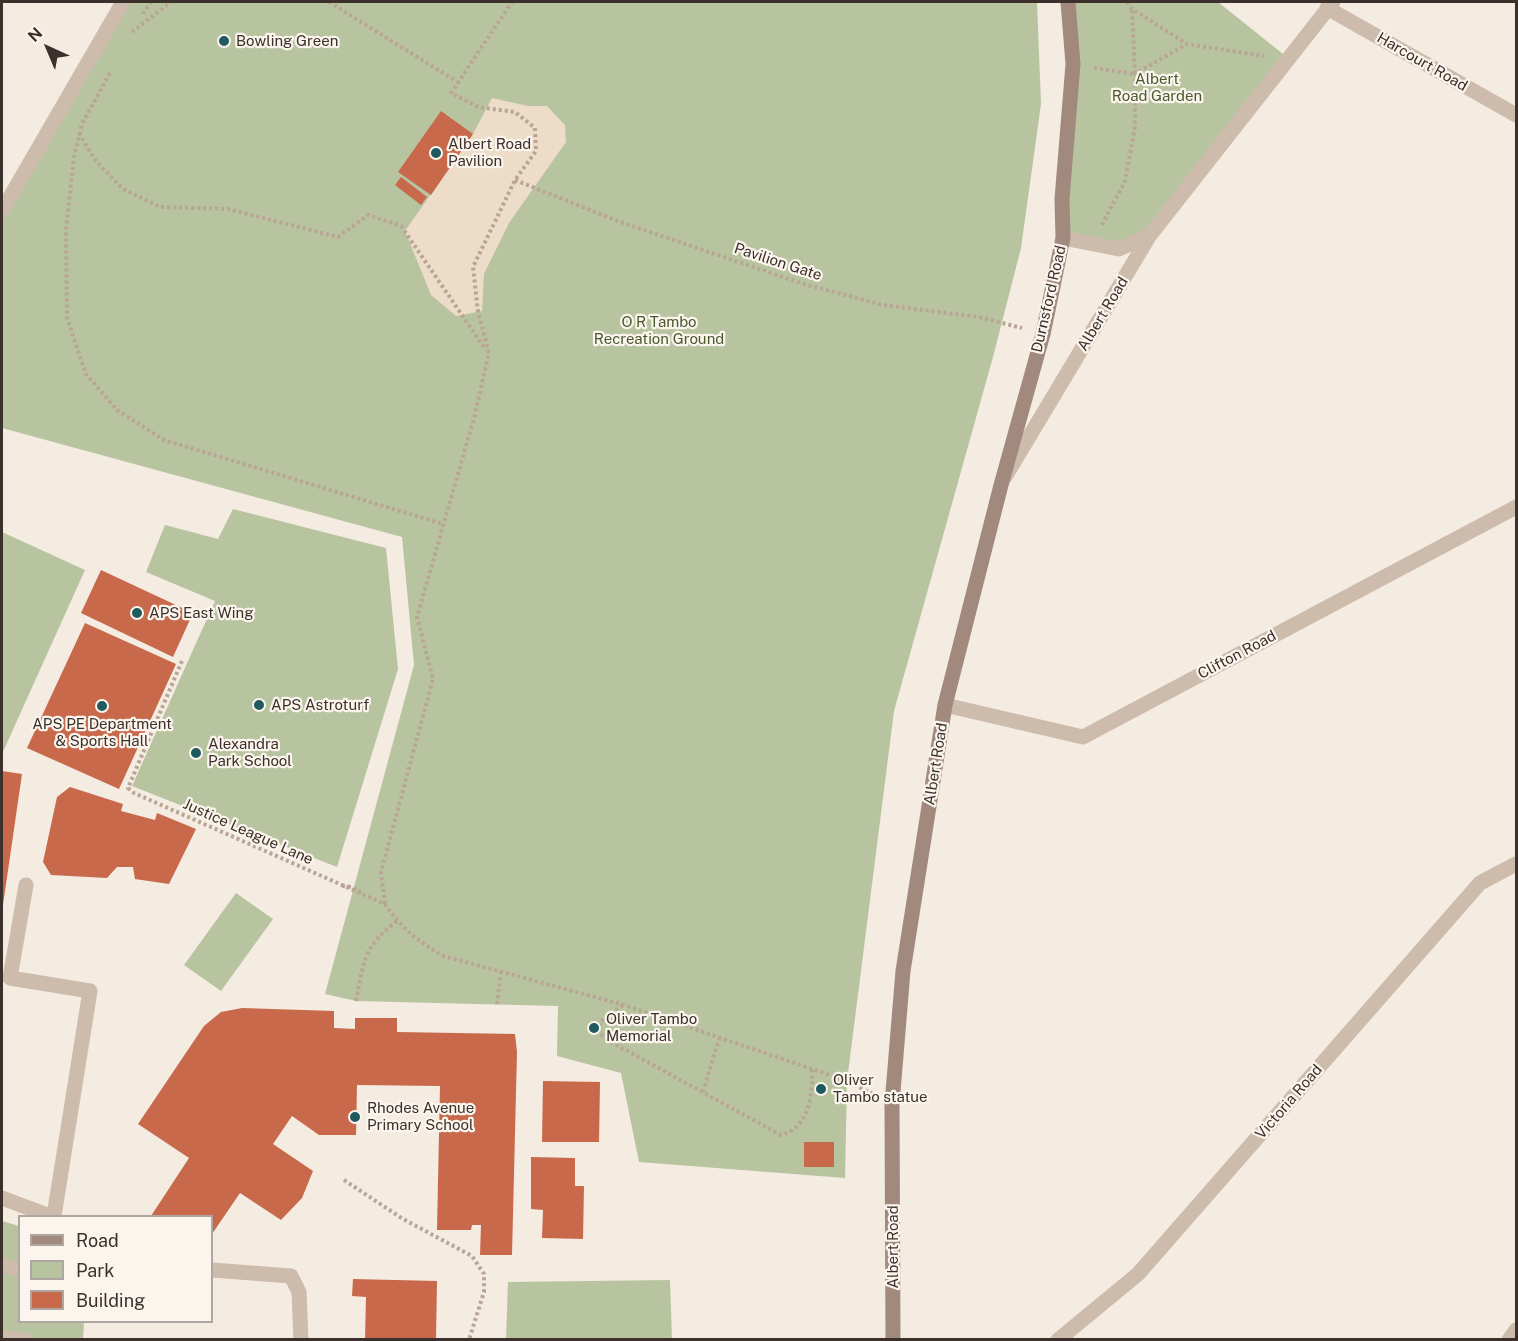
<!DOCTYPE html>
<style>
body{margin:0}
#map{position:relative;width:1518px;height:1341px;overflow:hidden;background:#f4ebe1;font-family:"Public Sans",sans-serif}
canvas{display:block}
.frame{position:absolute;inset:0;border:3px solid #3b302b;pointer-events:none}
.legend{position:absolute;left:18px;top:1215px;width:195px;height:108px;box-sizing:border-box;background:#fbf5ee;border:2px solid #aea6a0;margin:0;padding:8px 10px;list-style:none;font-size:18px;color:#3b302b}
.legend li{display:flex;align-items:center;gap:12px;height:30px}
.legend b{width:30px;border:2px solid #aea6a0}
.north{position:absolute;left:18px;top:18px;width:60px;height:60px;-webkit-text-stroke:4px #fbf5ee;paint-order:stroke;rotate:316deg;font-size:16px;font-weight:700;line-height:24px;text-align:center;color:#3b302b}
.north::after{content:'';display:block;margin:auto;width:21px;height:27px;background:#3b302b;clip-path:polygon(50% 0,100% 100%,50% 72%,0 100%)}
</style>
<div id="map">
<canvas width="1518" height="1341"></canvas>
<div class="frame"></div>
<ul class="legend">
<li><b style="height:8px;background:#a18a7d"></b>Road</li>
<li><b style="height:16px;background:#b8c4a0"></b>Park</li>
<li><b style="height:16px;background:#c8694b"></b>Building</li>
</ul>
<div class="north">N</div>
</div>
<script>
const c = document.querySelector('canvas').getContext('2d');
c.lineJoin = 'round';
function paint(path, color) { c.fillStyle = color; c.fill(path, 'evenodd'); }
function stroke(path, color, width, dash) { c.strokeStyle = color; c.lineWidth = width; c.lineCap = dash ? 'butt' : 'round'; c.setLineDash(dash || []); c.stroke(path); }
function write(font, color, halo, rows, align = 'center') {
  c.font = font + ' "Public Sans",sans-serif'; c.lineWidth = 4.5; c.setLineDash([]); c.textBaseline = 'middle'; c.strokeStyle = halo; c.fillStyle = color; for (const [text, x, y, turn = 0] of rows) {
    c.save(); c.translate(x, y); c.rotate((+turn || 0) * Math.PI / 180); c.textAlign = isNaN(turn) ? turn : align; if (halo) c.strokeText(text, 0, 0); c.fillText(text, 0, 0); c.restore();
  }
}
paint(new Path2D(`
 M123,2H1037L1041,104L1021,248L993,357L894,711L847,1081L845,1178L639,1162L621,1073L557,1056L558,1006L356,1001L325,994L414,665L402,537L2,428V211Z
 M1068,2H1218L1288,58L1150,235L1131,244L1063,238Z
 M233,509L386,548L398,669L337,867L132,786L215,601L146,572L165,525L218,539Z
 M2,532L85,570L2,754Z
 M236,893L273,919L221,991L184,965Z
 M2,1221L19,1226L20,1322H84L83,1339H2Z
 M670,1280L672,1339H506L508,1282Z`), '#b8c4a0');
paint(new Path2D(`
 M492,98L528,106H547L565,125L566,142L509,223L484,274L482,311L456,316L431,295L405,231L473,134Z`), '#ecdcc8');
paint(new Path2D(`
 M441,111L473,134L431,195L398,172Z
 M401,177L427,197L421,205L395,185Z
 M101,570L193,613L173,657L81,613Z
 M85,623L176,664L119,789L27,748Z
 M2,771L22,774L3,905H2Z
 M70,787L123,804L121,811L155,820L157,813L196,829L169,884L135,879L133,867H117L107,878L51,875L43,862L57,797Z
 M242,1008L334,1011V1028L355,1029V1018H397V1032L515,1034L517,1052L512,1255H480L481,1225H472L471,1230H437L440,1086L357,1085L356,1135H319L292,1116L273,1144L313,1171L302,1198L281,1220L240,1193L212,1234V1216H151L189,1158L138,1124L204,1026L221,1012Z
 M543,1081L600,1082L599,1142H542Z
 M804,1142H834V1167H804Z
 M531,1157L575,1158V1186H584L583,1239L542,1238L543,1210L531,1209Z
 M353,1279L437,1281L436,1340H365L366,1297L352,1296Z`), '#c8694b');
stroke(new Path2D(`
 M329,2L459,83
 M1127,2L1132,9L1187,44L1264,56
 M143,14L151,2
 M132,32L171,2
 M1094,68L1135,74L1132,9
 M110,73L82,124L74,157L66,230L67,318L86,374L117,410L164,440L443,524
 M79,133L95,160L123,189L160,207L228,209L338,237L368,215L401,226L486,350
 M515,180L620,222L804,284L883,305L979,317L1022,328
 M1102,225L1125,181L1135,127V74L1187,44
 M182,661L128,788L134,793L385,904C401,928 419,942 443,956L624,1005L847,1081L873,1094
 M342,886L352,887L363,894
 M385,904L381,872L433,679L417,617L474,418L489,353L478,312L473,267L515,180L536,151L535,128L515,112L478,107L451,93L512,2
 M356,1001C364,961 363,947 397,921
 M497,1004L501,971
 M623,1005L600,1022L599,1033L611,1042L781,1135C809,1128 813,1094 812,1069
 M703,1092L719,1039
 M344,1180L403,1219L472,1256L484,1274V1292L469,1340`), '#b9a596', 4, [3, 3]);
stroke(new Path2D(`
 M26,885L10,978L90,991L54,1216
 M2,1198L50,1216
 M2,1266L20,1269
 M212,1270L291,1276L299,1292L301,1340
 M2,1338L25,1340`), '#cdbbac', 15);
stroke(new Path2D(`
 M1327,8L1516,115
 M2,211L123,2
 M1063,238L1119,249L1150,235L1333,2
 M1005,477L1150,235
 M945,705L1083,737L1516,507
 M1058,1340L1138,1274L1480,883L1516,864`), '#cdbbac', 15);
stroke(new Path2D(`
 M1509,1340L1516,1330`), '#cdbbac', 15);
stroke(new Path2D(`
 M893,1340L892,1104L903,971L945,705L1001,485L1043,334L1063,238L1062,199L1073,64L1068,2`), '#a18a7d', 15);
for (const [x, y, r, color] of [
 [224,41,6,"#1f5a5e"],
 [436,153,6,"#1f5a5e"],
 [137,613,6,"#1f5a5e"],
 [259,705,6,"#1f5a5e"],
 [102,706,6,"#1f5a5e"],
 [196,753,6,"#1f5a5e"],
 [594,1028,6,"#1f5a5e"],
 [821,1089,6,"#1f5a5e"],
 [355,1117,6,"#1f5a5e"]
]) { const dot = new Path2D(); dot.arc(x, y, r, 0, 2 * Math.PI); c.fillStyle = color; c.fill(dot); stroke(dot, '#fbf5ee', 2); }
write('15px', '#3b302b', '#fbf5ee', [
 ["Bowling Green",236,41],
 ["Albert Road",448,144],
 ["Pavilion",448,161],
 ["APS East Wing",149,613],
 ["APS Astroturf",271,705],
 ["APS PE Department",102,724,"center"],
 ["& Sports Hall",102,741,"center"],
 ["Alexandra",208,744],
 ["Park School",208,761],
 ["Oliver Tambo",606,1019],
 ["Memorial",606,1036],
 ["Oliver",833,1080],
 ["Tambo statue",833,1097],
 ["Rhodes Avenue",367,1108],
 ["Primary School",367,1125]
], 'left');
write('15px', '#3b302b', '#fbf5ee', [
 ["Harcourt Road",1422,62,30],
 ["Pavilion Gate",778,262,18],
 ["Durnsford Road",1049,299,-77],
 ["Albert Road",1103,314,-59],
 ["Clifton Road",1237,655,-28],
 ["Albert Road",936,764,-81],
 ["Justice League Lane",248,832,24],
 ["Victoria Road",1289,1102,-49],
 ["Albert Road",893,1247,-90]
]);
write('15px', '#4a5a2e', '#fbf5ee', [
 ["Albert",1157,79],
 ["Road Garden",1157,96],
 ["O R Tambo",659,322],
 ["Recreation Ground",659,339]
]);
</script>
